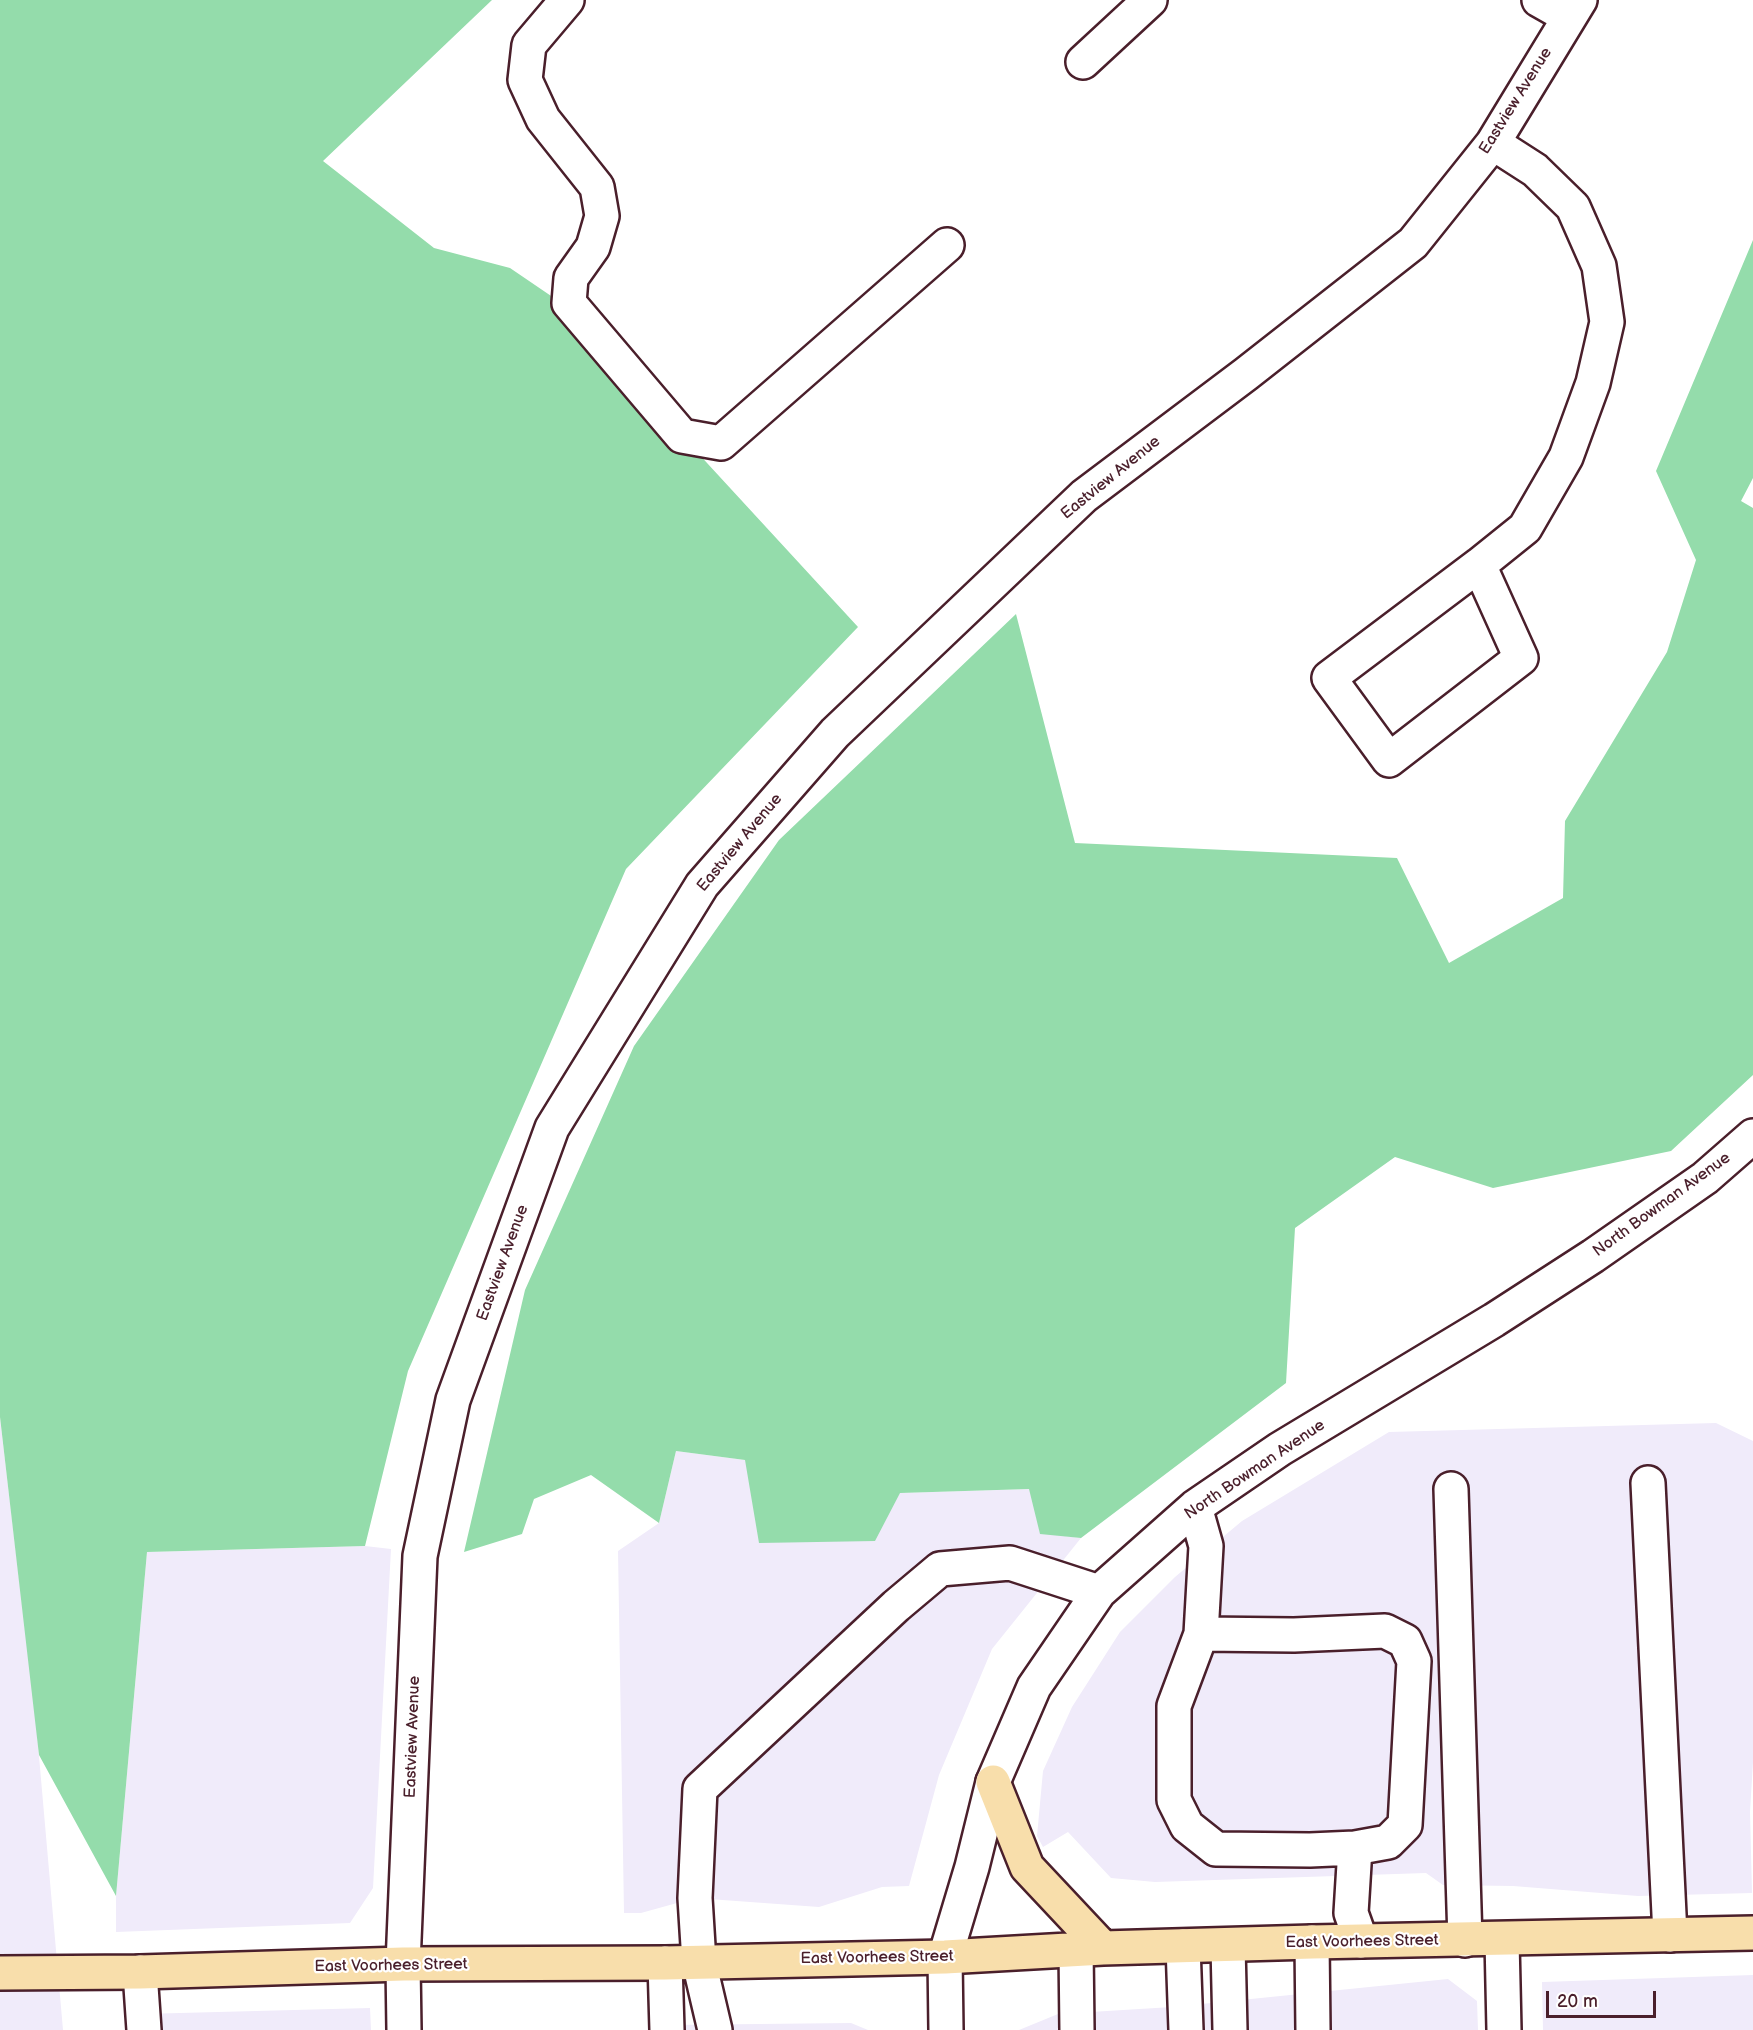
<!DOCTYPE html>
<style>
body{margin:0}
#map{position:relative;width:1753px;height:2030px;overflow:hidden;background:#fff;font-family:"Balsamiq Sans",sans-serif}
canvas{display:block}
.scale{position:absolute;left:1546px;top:1991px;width:110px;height:27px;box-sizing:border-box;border:3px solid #4a1f2b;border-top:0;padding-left:8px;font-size:18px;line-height:21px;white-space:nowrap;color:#4a1f2b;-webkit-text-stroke:4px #fff;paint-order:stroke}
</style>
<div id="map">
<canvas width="1753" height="2030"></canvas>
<div class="scale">20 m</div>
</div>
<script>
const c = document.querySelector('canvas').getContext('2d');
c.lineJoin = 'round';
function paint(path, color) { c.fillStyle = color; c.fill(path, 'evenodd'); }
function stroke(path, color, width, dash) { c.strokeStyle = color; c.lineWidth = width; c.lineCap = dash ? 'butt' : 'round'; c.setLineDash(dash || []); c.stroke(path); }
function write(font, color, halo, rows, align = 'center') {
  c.font = font + ' "Balsamiq Sans",sans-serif'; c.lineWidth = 4.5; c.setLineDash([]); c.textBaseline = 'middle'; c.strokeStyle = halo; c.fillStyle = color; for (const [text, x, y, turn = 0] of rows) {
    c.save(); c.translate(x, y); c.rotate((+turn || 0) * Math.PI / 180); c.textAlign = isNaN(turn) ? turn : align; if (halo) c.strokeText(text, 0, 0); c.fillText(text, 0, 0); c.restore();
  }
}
paint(new Path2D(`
 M0,1418L36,1722L63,2030H0Z
 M1716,1423L1753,1441V1762L1750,1812L1752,1893L1638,1896L1513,1886L1443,1885L1426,1873L1155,1882L1111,1878L1068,1832L1043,1847L1037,1836L1043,1771L1072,1707L1120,1632L1175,1577L1242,1521L1389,1432Z
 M676,1451L745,1460L899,1493L1030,1489L1040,1533L1081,1538L992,1649L939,1775L909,1886L882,1887L819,1907L695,1898L641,1913H624L618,1551L659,1523Z
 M365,1546L391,1549L373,1888L350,1923L116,1932V1896L147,1552Z
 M1753,1975V2030H1543L1542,1982Z
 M1448,1979L1477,2001L1478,2030H1019L1058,2014L1172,2007Z
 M370,2008L371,2030H144L142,2014Z
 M851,2023L868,2030H667V2025Z`), '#f0ebfa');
paint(new Path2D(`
 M0,0H492L323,161L434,248L510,268L557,300L858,627L626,869L408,1371L365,1546L147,1552L116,1896L39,1755L0,1417Z
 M1753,240V478L1741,501L1753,508V1075L1671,1151L1493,1188L1395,1157L1295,1228L1286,1383L1081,1538L1040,1534L1029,1489L900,1493L875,1541L759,1543L745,1460L676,1451L659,1523L591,1475L534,1499L522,1534L464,1552L525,1290L634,1046L779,840L1016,614L1075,843L1397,858L1449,963L1563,898L1565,821L1667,652L1696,560L1656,471Z`), '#94dcab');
const minor = new Path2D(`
 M567,0L529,45L525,80L543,119L597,187L602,216L593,247L571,278L569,303L682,436L721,443L947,245
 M1539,0L1569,17
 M1083,62L1150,0
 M1479,565L1521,658L1389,760L1329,678L1479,565L1525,528L1566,457L1593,383L1607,322L1599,266L1573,207L1535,170L1493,143
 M1648,1483L1670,1935
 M1451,1489L1465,1940
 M1195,1507L1206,1546L1201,1634L1174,1706V1800L1187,1826L1216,1849L1310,1850L1355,1848L1351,1913L1361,1941
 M1201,1634L1294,1635L1385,1631L1405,1641L1414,1661L1405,1825L1388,1842L1355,1848
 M1502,1940L1504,2030
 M1312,1942L1313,2030
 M1183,1946L1186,2030
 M1228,1946L1230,2030
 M1076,1949L1077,2030
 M665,1963L667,2030
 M140,1972L144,2030
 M404,2030L403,1964L420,1556L453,1400L552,1128L702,885L835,733L1084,496L1246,374L1413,243L1493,143L1580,0
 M715,2030L699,1962L695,1898L700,1789L896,1606L940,1569L1010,1563L1099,1592
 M946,2030L945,1957L972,1867L993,1782L1034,1687L1099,1592L1195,1507L1280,1449L1494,1320L1593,1256L1705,1178L1753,1136`);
const major = new Path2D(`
 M993,1782L1027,1867L1103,1948
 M0,1973L140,1972L403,1964L665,1963L945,1957L1103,1948L1312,1942L1753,1933`);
stroke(minor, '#4a1f2b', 38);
stroke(major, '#4a1f2b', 38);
stroke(minor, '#fff', 33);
stroke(major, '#f8deab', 33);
write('16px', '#4a1f2b', '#fff', [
 ["Eastview Avenue",1516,101,-58],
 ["Eastview Avenue",1111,478,-39],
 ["Eastview Avenue",740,843,-50],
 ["North Bowman Avenue",1662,1205,-36],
 ["Eastview Avenue",503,1263,-70],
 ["North Bowman Avenue",1255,1470,-34],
 ["Eastview Avenue",413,1737,-88],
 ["East Voorhees Street",1362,1942,-1],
 ["East Voorhees Street",877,1958,-1],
 ["East Voorhees Street",391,1966,-1]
]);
</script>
